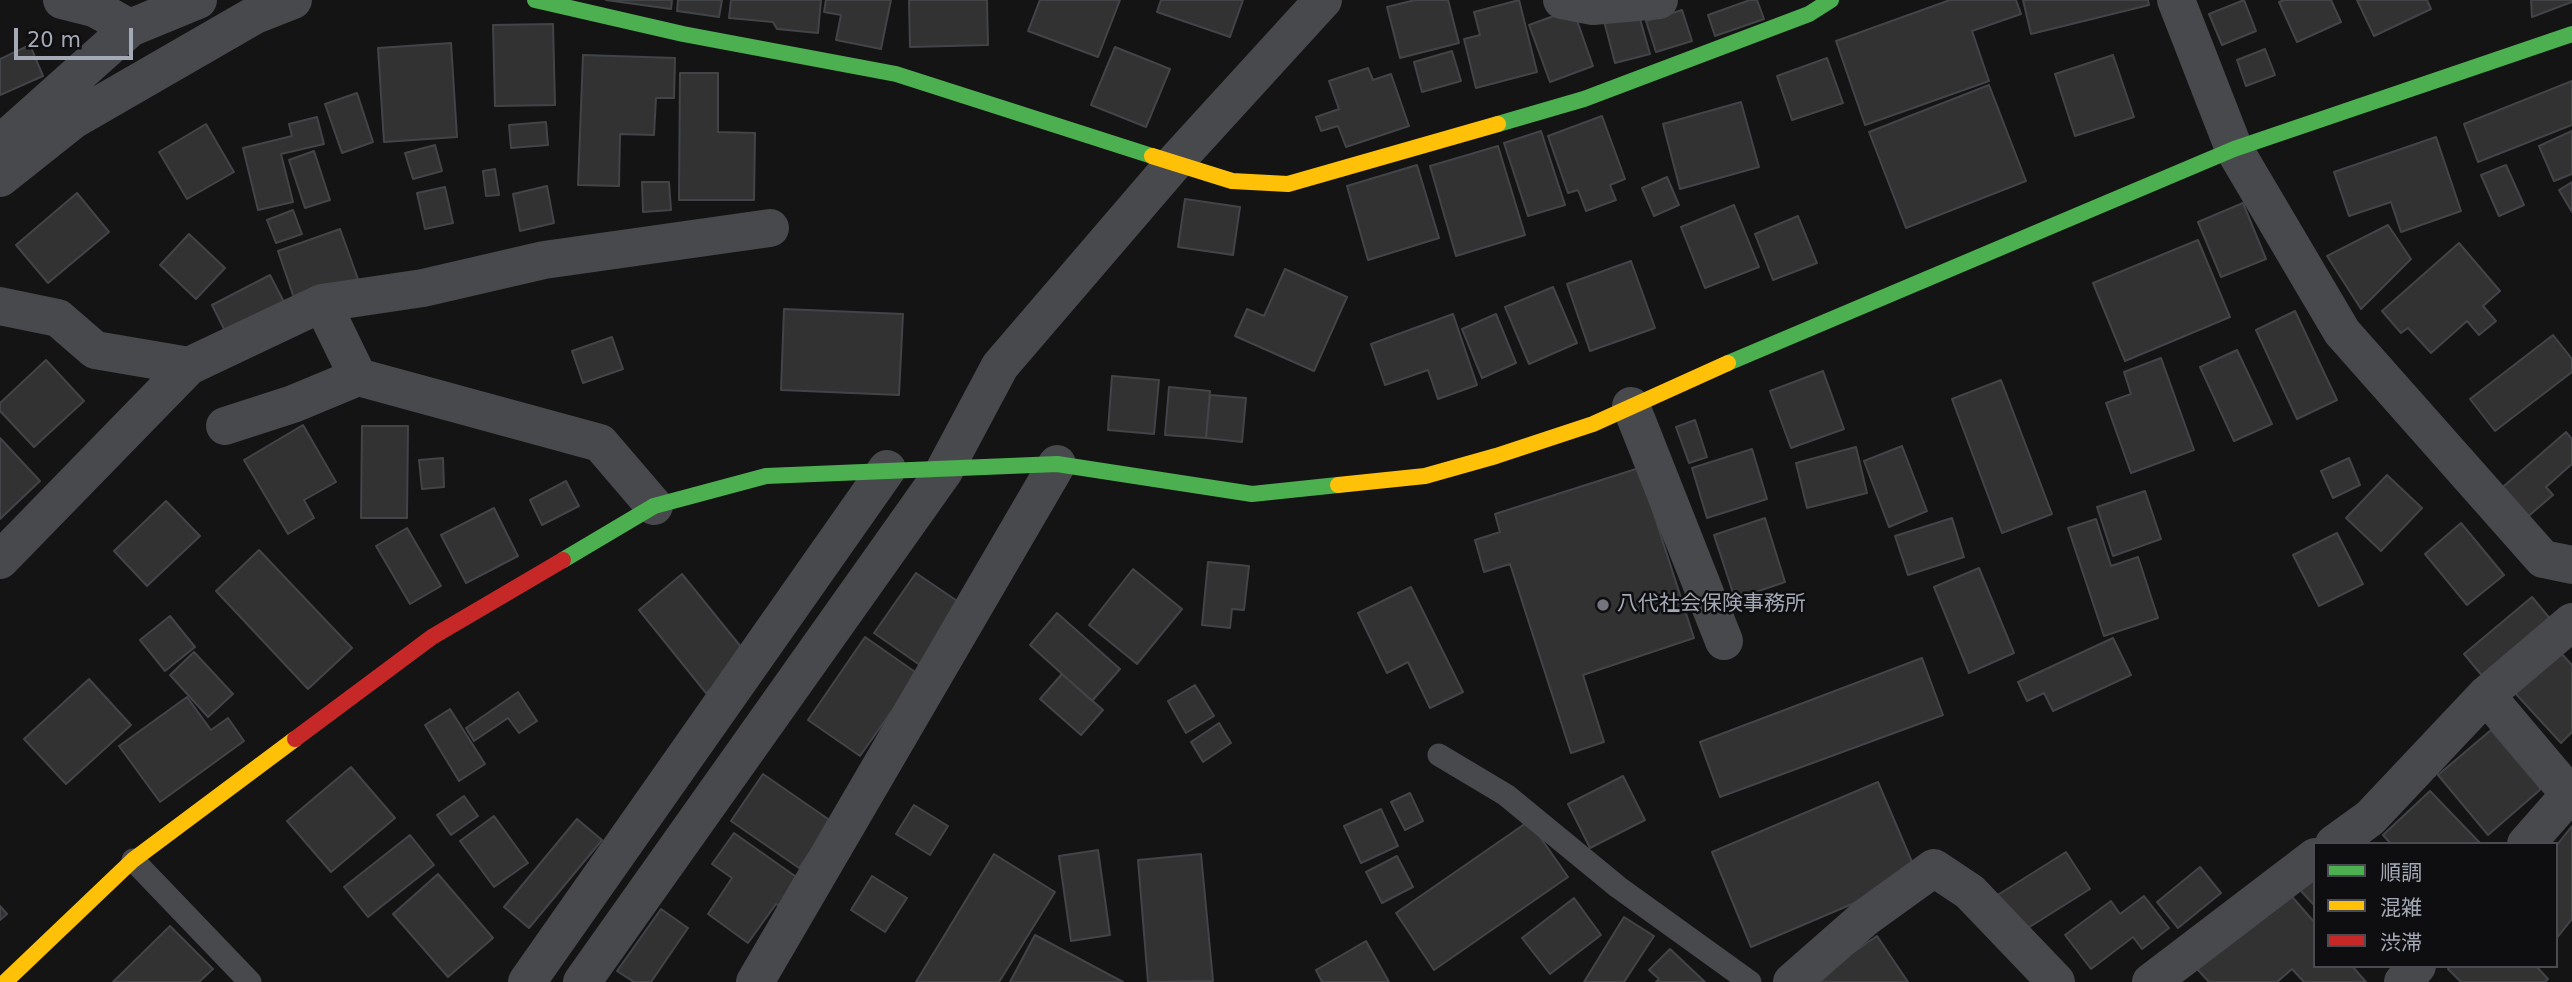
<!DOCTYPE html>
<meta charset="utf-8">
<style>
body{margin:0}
#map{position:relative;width:2572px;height:982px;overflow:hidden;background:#141414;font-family:"DejaVu Sans","Noto Sans JP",sans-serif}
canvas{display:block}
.legend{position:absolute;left:2313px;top:842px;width:245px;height:126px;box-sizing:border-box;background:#0e0e10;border:2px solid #4a4c52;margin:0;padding:9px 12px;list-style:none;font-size:21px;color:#a4a9b6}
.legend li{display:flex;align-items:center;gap:14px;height:35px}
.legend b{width:35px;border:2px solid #4a4c52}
.scale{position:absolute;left:14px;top:28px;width:119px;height:32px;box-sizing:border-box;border:4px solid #a4a9b6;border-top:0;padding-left:9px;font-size:21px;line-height:24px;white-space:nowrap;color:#a4a9b6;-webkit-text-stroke:5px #0e0e10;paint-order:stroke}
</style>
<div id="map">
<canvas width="2572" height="982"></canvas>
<ul class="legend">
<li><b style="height:9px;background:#4caf50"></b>順調</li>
<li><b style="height:9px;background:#ffc107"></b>混雑</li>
<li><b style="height:9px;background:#c62828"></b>渋滞</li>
</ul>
<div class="scale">20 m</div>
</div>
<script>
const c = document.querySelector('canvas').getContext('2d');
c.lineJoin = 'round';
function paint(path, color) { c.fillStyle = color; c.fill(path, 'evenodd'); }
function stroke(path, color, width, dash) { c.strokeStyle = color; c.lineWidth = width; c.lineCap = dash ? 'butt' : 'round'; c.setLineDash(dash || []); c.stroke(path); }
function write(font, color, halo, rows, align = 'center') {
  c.font = font + ' "DejaVu Sans","Noto Sans JP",sans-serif'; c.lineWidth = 5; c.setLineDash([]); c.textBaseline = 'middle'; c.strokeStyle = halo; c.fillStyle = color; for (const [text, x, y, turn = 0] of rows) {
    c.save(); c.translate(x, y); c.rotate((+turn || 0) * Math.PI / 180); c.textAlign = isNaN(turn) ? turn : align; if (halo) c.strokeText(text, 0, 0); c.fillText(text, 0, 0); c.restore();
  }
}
const building = new Path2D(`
 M606,0H672L671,9Z
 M678,0H722L719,17L677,11Z
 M731,0H821L818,33L777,29L773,22L729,18Z
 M826,0H891L881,49L836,40L841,15L824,12Z
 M909,0H987L988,45L910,47Z
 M1040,0H1120L1098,57L1028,31Z
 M1161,0H1243L1230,37L1157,12Z
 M1415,0H1448L1459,43L1400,58L1387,7Z
 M1519,0L1537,72L1476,88L1464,39L1480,35L1474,12Z
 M1750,0H1757L1764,19L1715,36L1708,15Z
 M1950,0H2016L2021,14L1972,31L1989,81L1865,125L1836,41Z
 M2023,0H2148L2149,5L2031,34Z
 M2244,0L2256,31L2222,45L2209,14Z
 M2284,0H2331L2341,22L2297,42L2279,2Z
 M2357,0H2427L2431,9L2374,36Z
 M2531,0H2572V2L2532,17Z
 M1573,9L1593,66L1550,82L1529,25Z
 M1682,10L1692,41L1656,52L1646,21Z
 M1638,12L1650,54L1615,63L1604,21Z
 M553,24L555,105L495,106L493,25Z
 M451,43L457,137L384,142L378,48Z
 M30,45L43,76L0,95V59Z
 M1115,47L1170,69L1146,127L1091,105Z
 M2265,49L2275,75L2246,86L2237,60Z
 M1452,51L1461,81L1422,92L1414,62Z
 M583,55L675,58L674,98H656L654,135L620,134L619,186L578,185Z
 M2113,55L2134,117L2075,136L2055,74Z
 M1827,58L1843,103L1792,120L1777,76Z
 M1368,68L1373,80L1391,74L1409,126L1346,147L1338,126L1321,131L1316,117L1339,109L1329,81Z
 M680,73H718V132L755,133L754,200H679Z
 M2572,81V125L2478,162L2464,124Z
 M1989,85L2026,181L1906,228L1869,132Z
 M357,93L373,142L342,153L325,104Z
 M1741,102L1759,167L1680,189L1663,124Z
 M1602,116L1625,179L1610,185L1616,200L1586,211L1578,190L1568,193L1548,136Z
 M317,117L324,144L281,154L293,202L258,210L243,148L292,136L289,124Z
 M546,122L548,145L511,148L509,125Z
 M206,124L234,172L187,199L159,152Z
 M1541,131L1565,205L1528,216L1504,143Z
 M2572,131V174L2554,181L2539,146Z
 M2436,137L2461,211L2401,232L2391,202L2349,216L2334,172Z
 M435,145L442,171L413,179L405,153Z
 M1498,146L1525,235L1456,256L1430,166Z
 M314,151L330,200L305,208L289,160Z
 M1417,165L1439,238L1368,260L1347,186Z
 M2506,165L2524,205L2499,216L2481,175Z
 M495,169L499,195L486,196L483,171Z
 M1667,177L1679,205L1654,216L1642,188Z
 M642,182H669L671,210L643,212Z
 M2572,182V212L2559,190Z
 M547,186L554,223L520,231L513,194Z
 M445,187L453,223L425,229L417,193Z
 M77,193L109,232L48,283L16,245Z
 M1185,199L1240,207L1233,255L1178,247Z
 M2243,203L2266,259L2221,277L2198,222Z
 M1734,205L1759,267L1705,288L1681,227Z
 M293,210L302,234L276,243L267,220Z
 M1798,216L1817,263L1773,280L1755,234Z
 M2388,225L2411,259L2361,309L2327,256Z
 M340,229L358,279L295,301L278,251Z
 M189,234L225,268L196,299L160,265Z
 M2198,240L2230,317L2125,361L2093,283Z
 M2459,243L2500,291L2483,306L2496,321L2479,335L2467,321L2431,353L2408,328L2401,333L2382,311Z
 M1631,261L1655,328L1590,351L1567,284Z
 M1285,269L1347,297L1314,371L1235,336L1247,309L1264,316Z
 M270,275L284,302L226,333L212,305Z
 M1553,287L1577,343L1529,364L1505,307Z
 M784,309L903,314L899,395L781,390Z
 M2295,311L2337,400L2297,419L2256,330Z
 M1453,314L1477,385L1438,399L1428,370L1385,385L1371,344Z
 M1496,314L1516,363L1482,378L1462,329Z
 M2553,335L2572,359V372L2495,431L2470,399Z
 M612,337L623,369L583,383L572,351Z
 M2237,350L2272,424L2234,441L2200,367Z
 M2161,358L2194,450L2131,473L2106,403L2131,394L2124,372Z
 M46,360L84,401L34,447L0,411V403Z
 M1823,371L1844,429L1791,448L1770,391Z
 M1112,376L1159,380L1154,434L1108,430Z
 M2001,380L2052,514L2002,533L1952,399Z
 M1169,387L1210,391L1206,438L1165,435Z
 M1210,395L1246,398L1242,442L1206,438Z
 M1695,420L1707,457L1689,463L1676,427Z
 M303,425L336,482L304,500L314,518L288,534L244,460Z
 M362,426H408L407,518H361Z
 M2566,432L2572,439V464L2546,487L2553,495L2525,519L2489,499Z
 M0,438L40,481L0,519Z
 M1902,446L1927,511L1889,527L1864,461Z
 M1856,447L1867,493L1807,508L1796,463Z
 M1752,449L1767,499L1707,518L1692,468Z
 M443,458L444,487L422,489L419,460Z
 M2349,458L2360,485L2333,498L2321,471Z
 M1639,468L1694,638L1583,675L1604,742L1571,753L1510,564L1484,572L1475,540L1500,532L1495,514Z
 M2387,475L2422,508L2381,551L2346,518Z
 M566,481L579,506L542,525L530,500Z
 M2145,491L2161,539L2113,556L2097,507Z
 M166,501L200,536L147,586L114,551Z
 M494,508L518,556L466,583L441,535Z
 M1765,518L1785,582L1735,599L1714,535Z
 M1952,518L1964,557L1908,575L1895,536Z
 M2096,519L2111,566L2138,557L2158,618L2104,636L2068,528Z
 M2461,523L2504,575L2467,605L2425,554Z
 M407,528L441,586L410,604L376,546Z
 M2337,533L2363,584L2319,606L2293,555Z
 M259,550L352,648L308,689L216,591Z
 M1208,562L1249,566L1244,610L1232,609L1230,628L1202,625Z
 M1979,568L2014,653L1969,673L1934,587Z
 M1133,569L1182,609L1137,664L1089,625Z
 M916,573L969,609L927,670L874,633Z
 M682,574L750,658L706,693L639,610Z
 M1411,587L1463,692L1430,708L1408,662L1387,673L1358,613Z
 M2532,597L2552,621L2484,678L2464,654Z
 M1057,613L1120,669L1092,701L1030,645Z
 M170,616L195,647L165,671L140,640Z
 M865,637L918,674L860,756L808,720Z
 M2113,638L2131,675L2053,711L2044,693L2027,701L2018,682Z
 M2559,651L2572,665V732L2561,743L2515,693Z
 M194,652L233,694L208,717L170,675Z
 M1922,658L1943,715L1720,797L1700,742Z
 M1062,674L1103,710L1081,735L1040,699Z
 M89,679L131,725L66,784L24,739Z
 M1195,685L1214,716L1186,733L1168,701Z
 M518,692L537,721L519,733L508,718L474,741L466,728Z
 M187,697L211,730L228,718L244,741L160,802L119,746Z
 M450,709L485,764L459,781L425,725Z
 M1219,723L1231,743L1203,762L1191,742Z
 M2491,730L2541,789L2488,835L2438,775Z
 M351,767L395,818L331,872L287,821Z
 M763,774L831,821L799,868L731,821Z
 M1623,776L1645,820L1590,848L1568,804Z
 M1878,782L1918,876L1751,947L1712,852Z
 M2430,791L2481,844H2391L2383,835Z
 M1410,793L1423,821L1405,830L1391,802Z
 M464,796L478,816L451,835L437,815Z
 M914,805L948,826L930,855L896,834Z
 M1381,809L1398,846L1361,863L1344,826Z
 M494,816L528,863L494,887L460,841Z
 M577,819L602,840L529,928L504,907Z
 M1529,821L1568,877L1434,970L1396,913Z
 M2572,826V919L2556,939V846Z
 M734,833L802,881L783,908L776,904L748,943L708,914L732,878L712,864Z
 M410,835L434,865L368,917L344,887Z
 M1098,850L1110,935L1071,941L1059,856Z
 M2066,852L2090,889L2020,933L1996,896Z
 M994,854L1055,892L999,982H916Z
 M1201,854L1213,981L1148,982L1138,860Z
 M1397,856L1413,887L1382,903L1366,872Z
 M2200,867L2221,893L2178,928L2157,902Z
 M438,874L493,938L448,977L393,914Z
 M872,876L907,898L885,932L851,910Z
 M2315,876V906L2300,890Z
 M2287,891L2315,923V966H2352L2366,982H2304L2292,969L2277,982H2209L2197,969Z
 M2144,896L2169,928L2142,949L2133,937L2091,969L2065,935L2111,901L2120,914Z
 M1574,898L1601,935L1550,974L1522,938Z
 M0,906L7,914L0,920Z
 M661,909L688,928L651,982H634L617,971Z
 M1624,917L1654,936L1624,982H1584Z
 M170,926L213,969L199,982H113Z
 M1035,935L1123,982H1010Z
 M1877,936L1908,982H1810Z
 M1366,941L1389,982H1322L1316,970Z
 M1670,949L1705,982H1656L1659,979L1649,970Z
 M2451,966H2536L2548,979L2545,982H2461L2448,969Z`);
paint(building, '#323233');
stroke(building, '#424448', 2);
stroke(new Path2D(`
 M1439,755L1506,795L1618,887L1750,982
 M133,860L250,982`), '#48494d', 23);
stroke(new Path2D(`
 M62,0L94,8L130,28
 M1562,0L1593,6L1659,0
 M2176,0L2234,149L2342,332L2543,559L2572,565
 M0,144L130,28L198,0
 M0,178L73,120L255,15L293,0
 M322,303L358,377
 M0,306L58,318L95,350L189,366
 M1631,406L1724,641
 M225,426L293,404L358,377L600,443L654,506
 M0,560L189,366L322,303L423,288L544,260L770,228
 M2486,695L2572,797
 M2334,844L2370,818L2486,695L2572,622
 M2526,844L2569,795
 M527,982L887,469
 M582,982L944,471L1000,366L1175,162L1323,0
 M755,982L1057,464
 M1792,982L1866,917L1934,868L1970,892L2056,982
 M2151,982L2315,857
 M2403,982L2417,966`), '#48494d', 38);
stroke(new Path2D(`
 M535,0L683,34L896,74L1152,156
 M1498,124L1584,99L1809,14L1831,0
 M1728,363L2234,149L2572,34
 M563,560L654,506L766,476L1057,464L1252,494L1338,485`), '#4caf50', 16);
stroke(new Path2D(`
 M1152,156L1232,181L1288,184L1498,124
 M1338,485L1425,476L1496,456L1593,424L1728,363
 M5,982L133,860L295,739`), '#ffc107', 16);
stroke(new Path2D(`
 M295,739L432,637L563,560`), '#c62828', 16);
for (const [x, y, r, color] of [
 [1603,605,7,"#72757d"]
]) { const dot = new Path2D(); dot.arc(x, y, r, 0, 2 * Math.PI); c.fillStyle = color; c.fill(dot); stroke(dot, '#0e0e10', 2.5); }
write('21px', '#a4a9b6', '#0e0e10', [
 ["八代社会保険事務所",1617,605]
], 'left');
</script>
